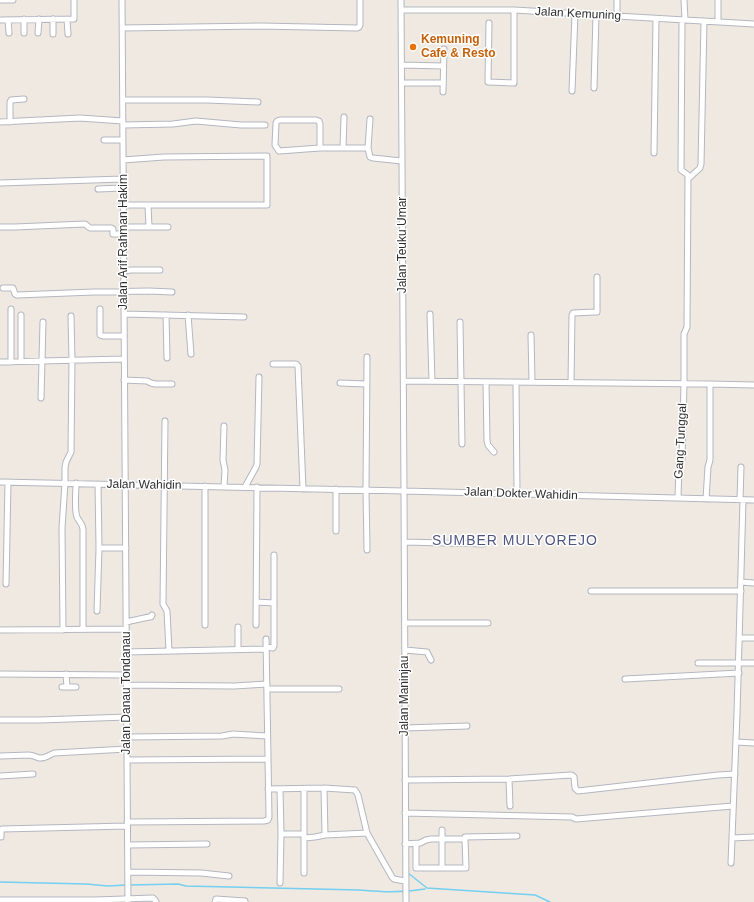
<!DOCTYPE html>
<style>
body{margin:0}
canvas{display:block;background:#efe9e1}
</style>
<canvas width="754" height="902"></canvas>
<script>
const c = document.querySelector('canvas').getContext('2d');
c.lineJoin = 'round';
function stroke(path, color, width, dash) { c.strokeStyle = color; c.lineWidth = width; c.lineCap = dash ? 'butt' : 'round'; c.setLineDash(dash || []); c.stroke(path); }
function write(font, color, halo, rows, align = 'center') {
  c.font = font + ' Helvetica,sans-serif'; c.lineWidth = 3; c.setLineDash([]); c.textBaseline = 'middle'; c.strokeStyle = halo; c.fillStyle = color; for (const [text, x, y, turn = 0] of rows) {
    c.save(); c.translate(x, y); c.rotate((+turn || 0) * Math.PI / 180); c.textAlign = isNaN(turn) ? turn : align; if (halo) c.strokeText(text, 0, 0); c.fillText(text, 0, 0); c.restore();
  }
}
stroke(new Path2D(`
 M408,873L427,888L535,895L550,902
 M0,882L86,884L108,886L126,885
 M130,885L178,884L186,886L359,890C383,892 401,893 425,889`), '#75cff0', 1.5);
const minor = new Path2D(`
 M0,0H13
 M122,0L128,902
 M401,0L404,491L406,902
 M684,0L685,20
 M401,10H514L754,24
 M617,17V0
 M24,19V33
 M67,19L68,34
 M0,20L74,19V0
 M8,20L9,33
 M718,22V0
 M489,23L488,82L514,83V10
 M122,28L261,26L357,28L359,27L360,25V0
 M38,33L39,19
 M53,34V19
 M402,65L443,66
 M402,83H443
 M594,88L596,15
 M572,91L575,14
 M443,92L444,49
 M123,100H207L258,102
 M0,122L80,118L123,121
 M10,122V102L11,100L24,99
 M123,125L173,124L196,121L241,125H265
 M104,140H123
 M320,148V124L319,121L316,120H280L277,121L276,123L275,145L279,151L320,148H368L370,157L373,158L402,161
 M343,148L344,117
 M368,148L370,119
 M654,153L656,19
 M123,160L164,157L267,156V205H148
 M688,179L700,168L701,164L704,21
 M0,183L123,179
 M98,189L123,188
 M123,205H148L149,227
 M0,227H15L85,224L90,228H111L113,229V234H123
 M123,227H168
 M124,271L131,270H160
 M3,288H13L15,294L17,295L94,292L149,291L172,292
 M100,309V335L103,336H124
 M124,314L244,317
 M430,314L432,381
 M21,315V361
 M166,315L167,358
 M188,315L191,354
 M460,322L462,444
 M531,335L532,382
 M367,357L366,490L367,550
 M0,362L124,359
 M11,362V309
 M273,364H296L298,366L303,489
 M124,380L147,381L151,383L155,384H172
 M404,381L710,384L754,385
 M486,382L487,441L488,445L494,452
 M516,382L517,494
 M340,383L366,384
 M571,383L572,315L573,313L595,312H597V277
 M41,398L43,322
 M165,421L163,604L167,611L169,651
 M224,426L223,460L225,470L224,487
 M0,482L404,491L754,500
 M76,483C76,492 74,510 77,517C79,522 82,522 83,529V629
 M205,486V625
 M245,487L256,467L257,464L259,377
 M336,489V531
 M678,498L679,464L682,459L684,384V334L687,327L688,175L681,170L682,20
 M706,499L708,467L710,460V384
 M740,500L741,467
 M405,542L484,544
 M99,548H126
 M741,582L754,583
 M6,584L8,482
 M591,591H741
 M256,602L274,603
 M97,611L99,548L98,484
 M126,622L149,617H151L152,615
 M405,623H488
 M256,625L257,487
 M238,627V649
 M0,630L126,629
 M63,630L62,528L65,483V468L66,462L71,452L72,360L71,316
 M739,638H754
 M266,647L273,648L274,646V555
 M405,650L427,652L431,660
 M126,652L266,649
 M698,663H754
 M0,674L126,675
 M66,674L67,687
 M625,679L739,673
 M126,685L234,686L267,684
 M62,687H76
 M267,689H339
 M0,720H40L127,717
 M405,728L467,726
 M127,737L222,736L233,734L267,736
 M736,742L754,743
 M0,756L29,755C32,755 36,757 39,758C45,759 49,755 54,753L127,749
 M127,760L268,759
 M0,776L33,774
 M509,779L510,806
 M405,780L509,779L571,775L573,776L574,777L575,788L578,791L718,775L735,774
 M324,788L325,835
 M268,789L324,788L355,790L358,795L367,833L392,877L394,879L405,881
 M280,789L281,834L280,883
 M405,813L572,817L576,819L733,806
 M127,822L264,821L268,820L269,817L266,639
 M442,830V868
 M281,834H304
 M1,837V831L2,829L127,826
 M304,838L315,837L325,835L367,833
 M732,838L754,837
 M405,844L420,843L426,840L431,839H465V837L517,836
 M416,844V868H466L465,839
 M128,845L207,844
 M731,863L737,714L743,500
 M128,872L201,873L229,876
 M304,873V789
 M0,900H95L153,898L155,900L156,902
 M215,902L216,899L245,901`);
stroke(minor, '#b4b7c1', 7);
stroke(minor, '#fff', 5);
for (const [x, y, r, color] of [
 [413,47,4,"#e8710a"]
]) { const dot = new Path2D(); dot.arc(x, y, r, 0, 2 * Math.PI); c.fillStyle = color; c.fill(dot); stroke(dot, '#fff', 1.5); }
write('12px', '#2e2e2e', '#fff', [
 ["Jalan Kemuning",578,14,3],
 ["Jalan Arif Rahman Hakim",124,242,-90],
 ["Jalan Teuku Umar",403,245,-90],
 ["Gang Tunggal",681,441,-87],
 ["Jalan Wahidin",144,485,1],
 ["Jalan Dokter Wahidin",521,494,2],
 ["Jalan Danau Tondanau",127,693,-90],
 ["Jalan Maninjau",405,696,-90]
]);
write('bold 12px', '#c56008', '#fff', [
 ["Kemuning",421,40],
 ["Cafe & Resto",421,54]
], 'left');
c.letterSpacing = '1px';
write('14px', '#4d5680', '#fff', [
 ["SUMBER MULYOREJO",515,541]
]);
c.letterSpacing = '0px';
</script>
